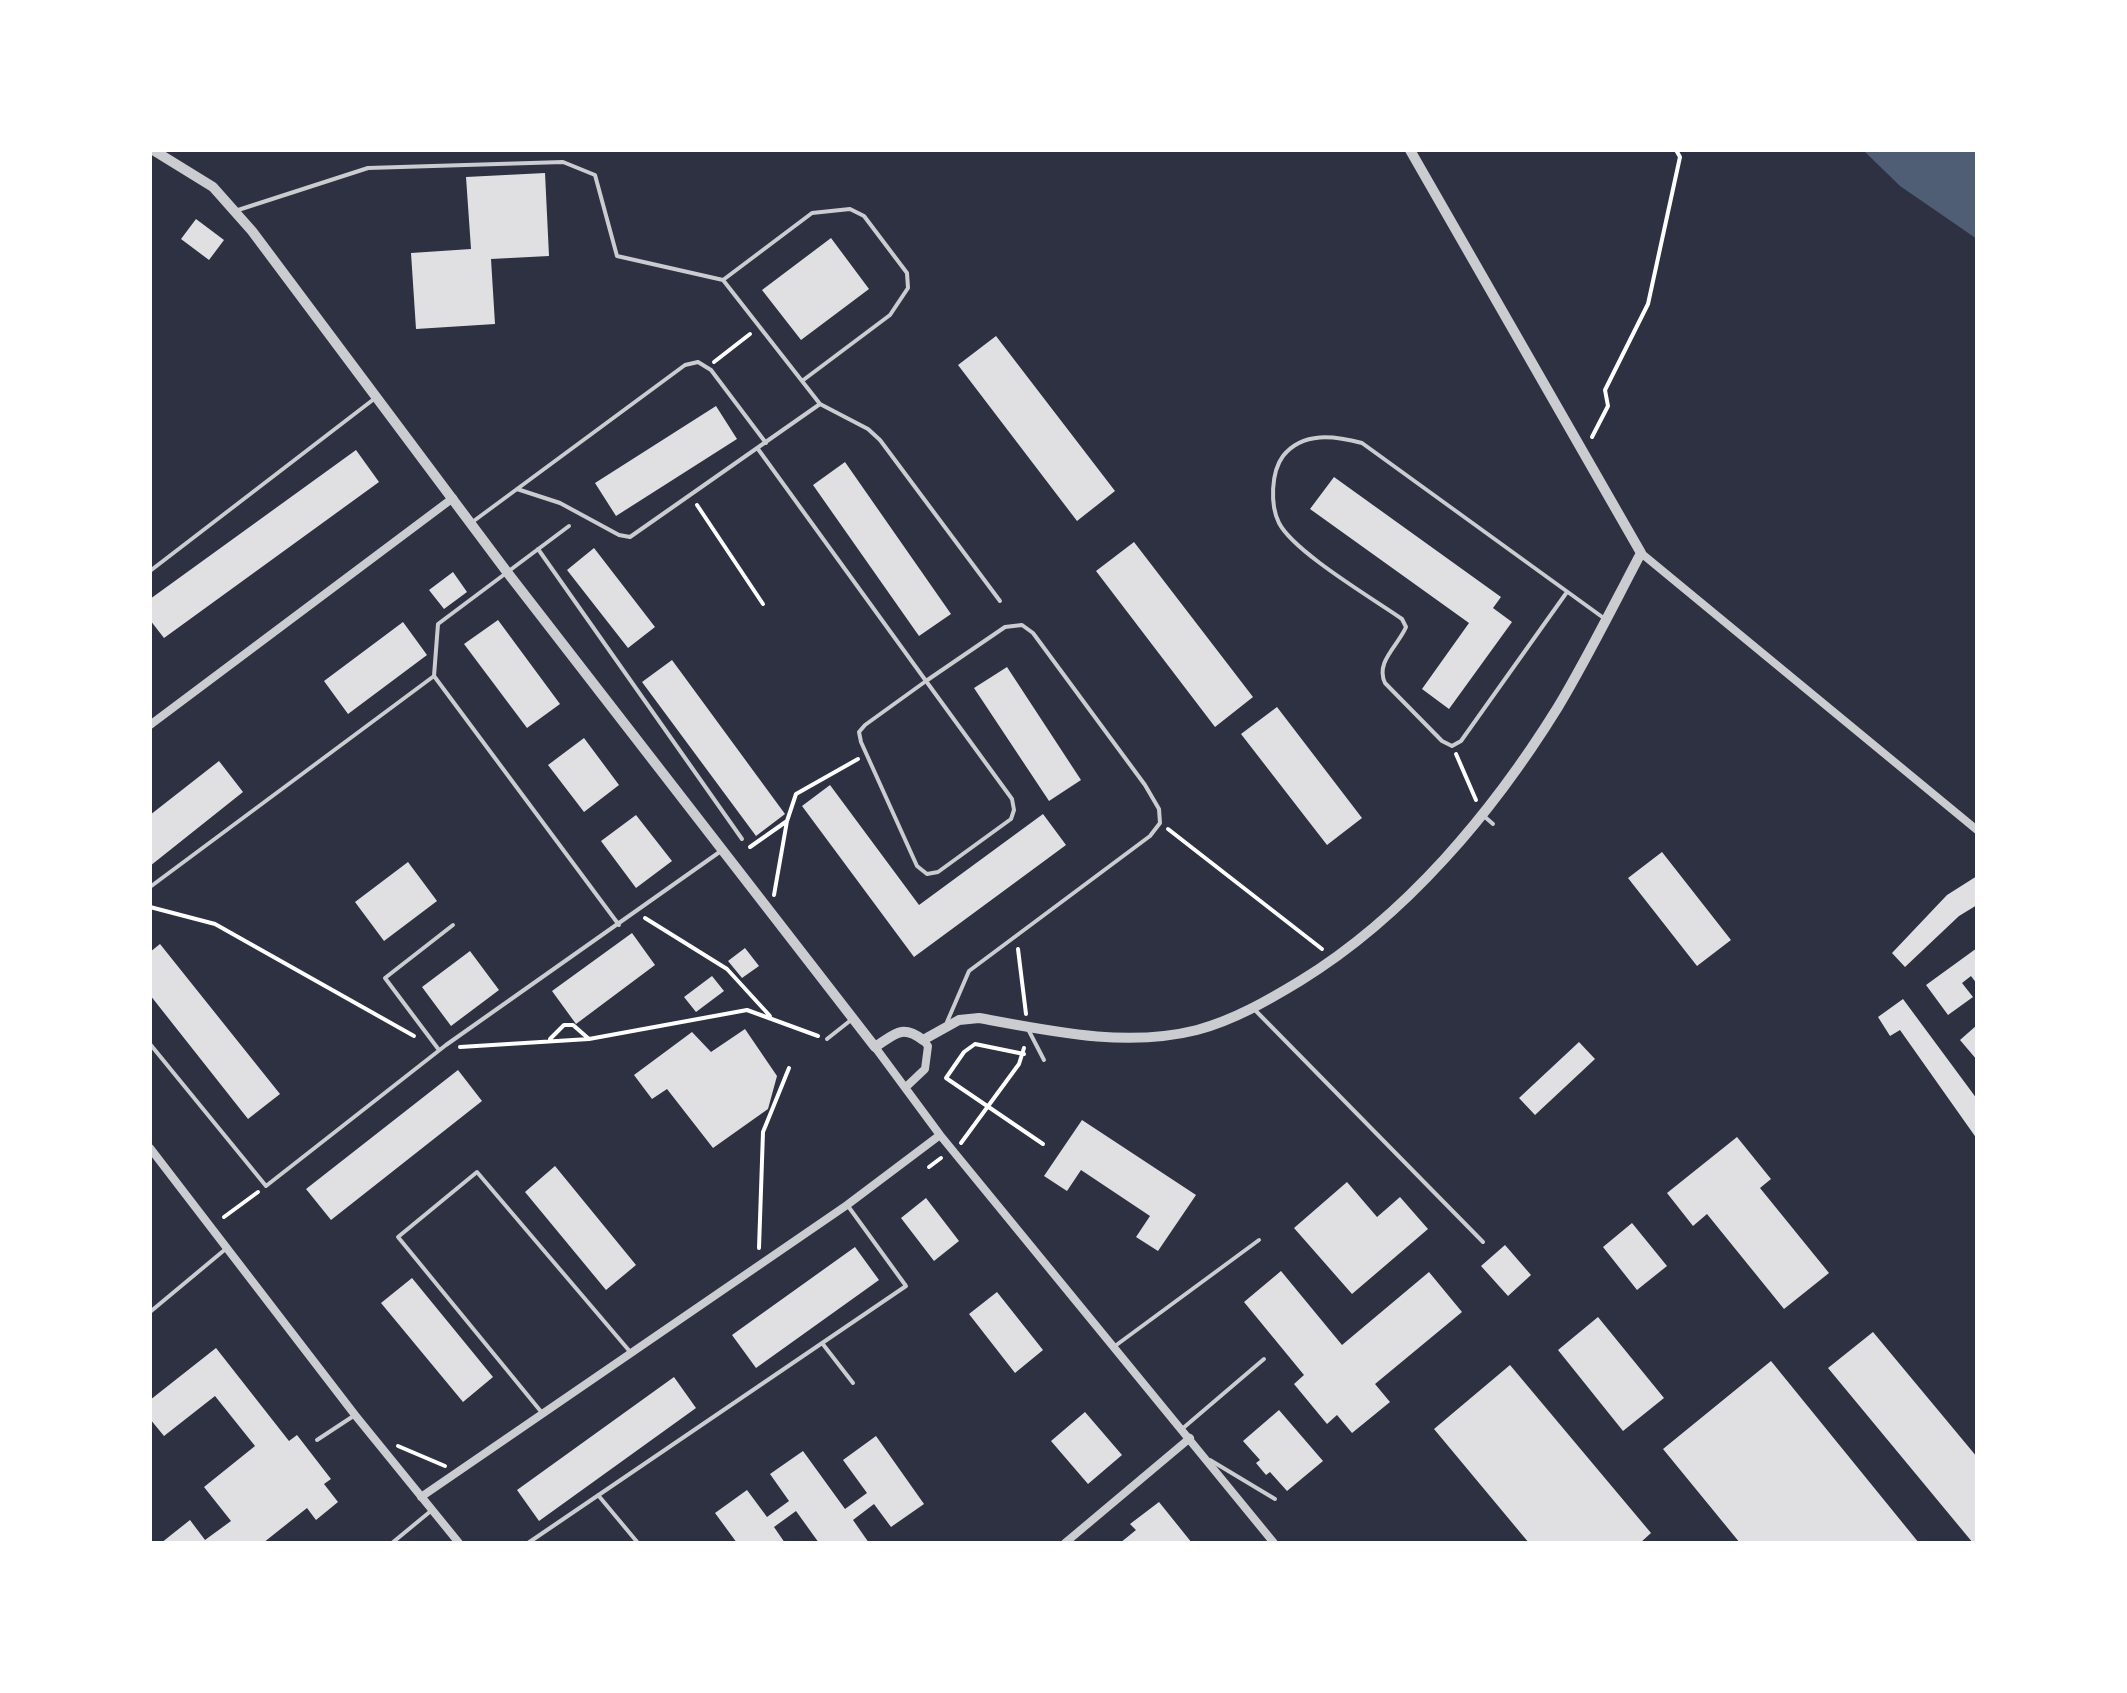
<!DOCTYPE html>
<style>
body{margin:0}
#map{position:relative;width:2127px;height:1693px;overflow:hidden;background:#2d3142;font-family:Arial,sans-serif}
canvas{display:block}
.frame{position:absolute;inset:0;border:152px solid #fff;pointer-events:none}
</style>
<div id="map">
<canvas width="2127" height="1693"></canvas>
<div class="frame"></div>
</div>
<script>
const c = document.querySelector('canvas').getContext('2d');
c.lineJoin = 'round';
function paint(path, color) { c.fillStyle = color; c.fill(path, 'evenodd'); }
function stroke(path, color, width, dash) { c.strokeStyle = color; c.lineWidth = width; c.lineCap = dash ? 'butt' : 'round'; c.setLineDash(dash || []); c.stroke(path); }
paint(new Path2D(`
 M1863,150H1977V239L1900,186Z`), '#4f5d75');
paint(new Path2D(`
 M545,173L549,256L491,259L495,324L416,329L411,253L471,249L466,177Z
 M196,219L224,240L209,260L181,239Z
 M831,238L869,289L801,340L762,290Z
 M996,336L1115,491L1077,521L958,365Z
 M716,406L737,439L616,516L595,483Z
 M356,450L379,482L164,638L150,620V599Z
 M845,462L951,614L919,636L813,485Z
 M1334,477L1501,597L1493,608L1512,622L1449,709L1422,689L1469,623L1310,509Z
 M1134,542L1253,697L1215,727L1096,571Z
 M594,548L655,627L628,648L567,570Z
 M453,572L467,592L444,609L429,590Z
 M498,620L560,704L527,728L464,644Z
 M403,622L427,655L348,714L324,681Z
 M672,660L785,814L756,836L642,682Z
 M1007,667L1081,780L1049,801L974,688Z
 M1277,707L1362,818L1327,845L1241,734Z
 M584,738L619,785L584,812L548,765Z
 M219,761L243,792L150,866V815Z
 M830,785L919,905L1043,814L1066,845L914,957L802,806Z
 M636,815L672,861L636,888L601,841Z
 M1662,852L1731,940L1697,966L1628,878Z
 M408,862L437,901L384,941L355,902Z
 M1977,876V905L1959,916L1905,967L1892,953L1947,895Z
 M632,933L655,965L576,1024L552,991Z
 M160,944L280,1094L248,1119L150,995V952Z
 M745,948L759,966L742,978L728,961Z
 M1977,948V984L1971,976L1962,983L1973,997L1948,1015L1926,985Z
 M470,951L499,990L451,1026L422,987Z
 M712,976L724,991L696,1012L684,997Z
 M1903,999L1977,1099V1139L1900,1030L1890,1036L1878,1017Z
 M1977,1025V1060L1960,1040Z
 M745,1029L777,1076L768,1109L713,1148L667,1089L652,1099L634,1075L692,1032L711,1052Z
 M1579,1042L1595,1059L1535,1115L1519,1098Z
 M458,1070L482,1101L331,1220L306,1189Z
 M1082,1120L1196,1195L1158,1251L1136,1237L1150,1216L1081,1170L1067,1191L1044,1176Z
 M1737,1137L1771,1179L1760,1188L1829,1273L1784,1309L1707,1214L1693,1226L1667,1193Z
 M555,1166L636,1265L606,1290L525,1192Z
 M1347,1182L1377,1217L1400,1197L1428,1229L1352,1294L1294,1228Z
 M926,1198L959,1241L934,1261L901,1218Z
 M1632,1223L1667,1266L1637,1290L1603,1247Z
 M1505,1245L1531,1275L1508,1296L1481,1266Z
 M855,1247L879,1280L756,1368L732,1335Z
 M1281,1271L1342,1345L1429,1272L1462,1312L1375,1384L1390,1402L1352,1433L1337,1415L1327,1424L1294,1384L1304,1375L1244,1302Z
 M412,1278L493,1377L463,1402L381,1303Z
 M997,1292L1043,1350L1015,1373L969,1314Z
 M1598,1317L1664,1398L1623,1431L1558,1350Z
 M1873,1332L1977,1457V1543H1973L1828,1368Z
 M216,1348L289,1441L297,1435L331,1479L324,1484L338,1502L316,1520L307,1508L263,1543H161L190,1520L205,1540L231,1521L204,1487L255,1446L215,1396L164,1436L150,1419V1400Z
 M1771,1361L1919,1543H1740L1663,1449Z
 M1510,1365L1651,1533L1640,1543H1529L1434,1429Z
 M674,1377L696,1408L539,1521L517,1490Z
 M1279,1410L1323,1461L1287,1491L1270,1472L1266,1475L1256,1463L1260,1460L1243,1441Z
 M1085,1412L1122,1455L1088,1484L1051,1441Z
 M876,1436L924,1504L891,1527L874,1504L853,1520L869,1543H819L796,1511L774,1527L785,1543H737L715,1513L747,1490L767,1517L789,1501L770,1474L803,1451L845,1509L867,1493L843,1460Z
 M1159,1502L1192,1543H1120L1136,1530L1130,1524Z`), '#e0e0e3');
stroke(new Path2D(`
 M714,362L750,334
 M1592,437L1608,406L1605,390L1648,304L1680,157L1676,150
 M697,505L763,604
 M1456,754L1476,800
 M1168,829L1322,949
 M750,847L787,821L796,794L858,759
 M774,895L787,821
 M150,907L215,924L414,1036
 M645,918L727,969L770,1016
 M1018,949L1026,1014
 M550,1039L564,1025H573L589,1039
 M460,1047L589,1039L747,1010L818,1036
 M1024,1054L975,1044L964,1052L946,1078L1043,1144
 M961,1143L1019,1064L1024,1048
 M929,1167L941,1158
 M224,1217L258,1192
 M759,1248L763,1132L789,1068
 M398,1446L445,1466`), '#fff', 4);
stroke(new Path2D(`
 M235,211L368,168L563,162L595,175L617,256L723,280L820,404
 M723,280L812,213L850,209L864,216L907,273L908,288L890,315L802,381
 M758,449L926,681L865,725L859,732L861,742L917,866L927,874L938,872L1011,819L1014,810L1012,799L926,681L1005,627L1022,625L1033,633L1145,785L1159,809L1160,823L1150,836L969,971L947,1022
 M517,489L560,503L619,535L630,537L820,404L868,429L880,440L1000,601
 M471,523L685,365L698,362L711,370L766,443
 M569,526L438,624L434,676L619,925
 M538,549L742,839
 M150,571L374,399
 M1567,592L1461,741L1452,746L1442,741L1385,683C1375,662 1398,646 1406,627L1402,619C1372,598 1294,552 1279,523C1270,505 1271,472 1283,456C1303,431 1335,436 1362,443L1605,619
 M1485,817L1493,824
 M150,887L434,676
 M1254,1009L1483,1242
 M1029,1031L1044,1060
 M827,1039L851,1020
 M150,1044L266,1186L446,1045L721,851
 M439,1050L385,978L453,925
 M150,1312L228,1247
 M822,1343L853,1383
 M1115,1346L1259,1240
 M543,1414L398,1237L477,1172L632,1354
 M1182,1429L1264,1359
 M317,1440L355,1415
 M1210,1460L1275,1499
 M598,1495L638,1543
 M392,1543L432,1510
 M528,1543L906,1286L848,1206`), '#caccd0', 4);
stroke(new Path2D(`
 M1641,553L1977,830
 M150,725L453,498
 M875,1047L940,1135L1274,1543
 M906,1087L925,1069L928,1046L923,1040
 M150,1148L355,1415L459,1543
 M421,1497L847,1205L940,1135
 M1065,1543L1190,1438`), '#caccd0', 8);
stroke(new Path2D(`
 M153,150L213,187L252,231L507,572L875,1047C895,1034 902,1024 923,1040L959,1020L979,1018C1050,1031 1126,1048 1197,1030C1234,1020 1267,1001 1300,981C1406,916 1493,812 1558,707C1588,657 1614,604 1641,553L1410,150`), '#caccd0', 10);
</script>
